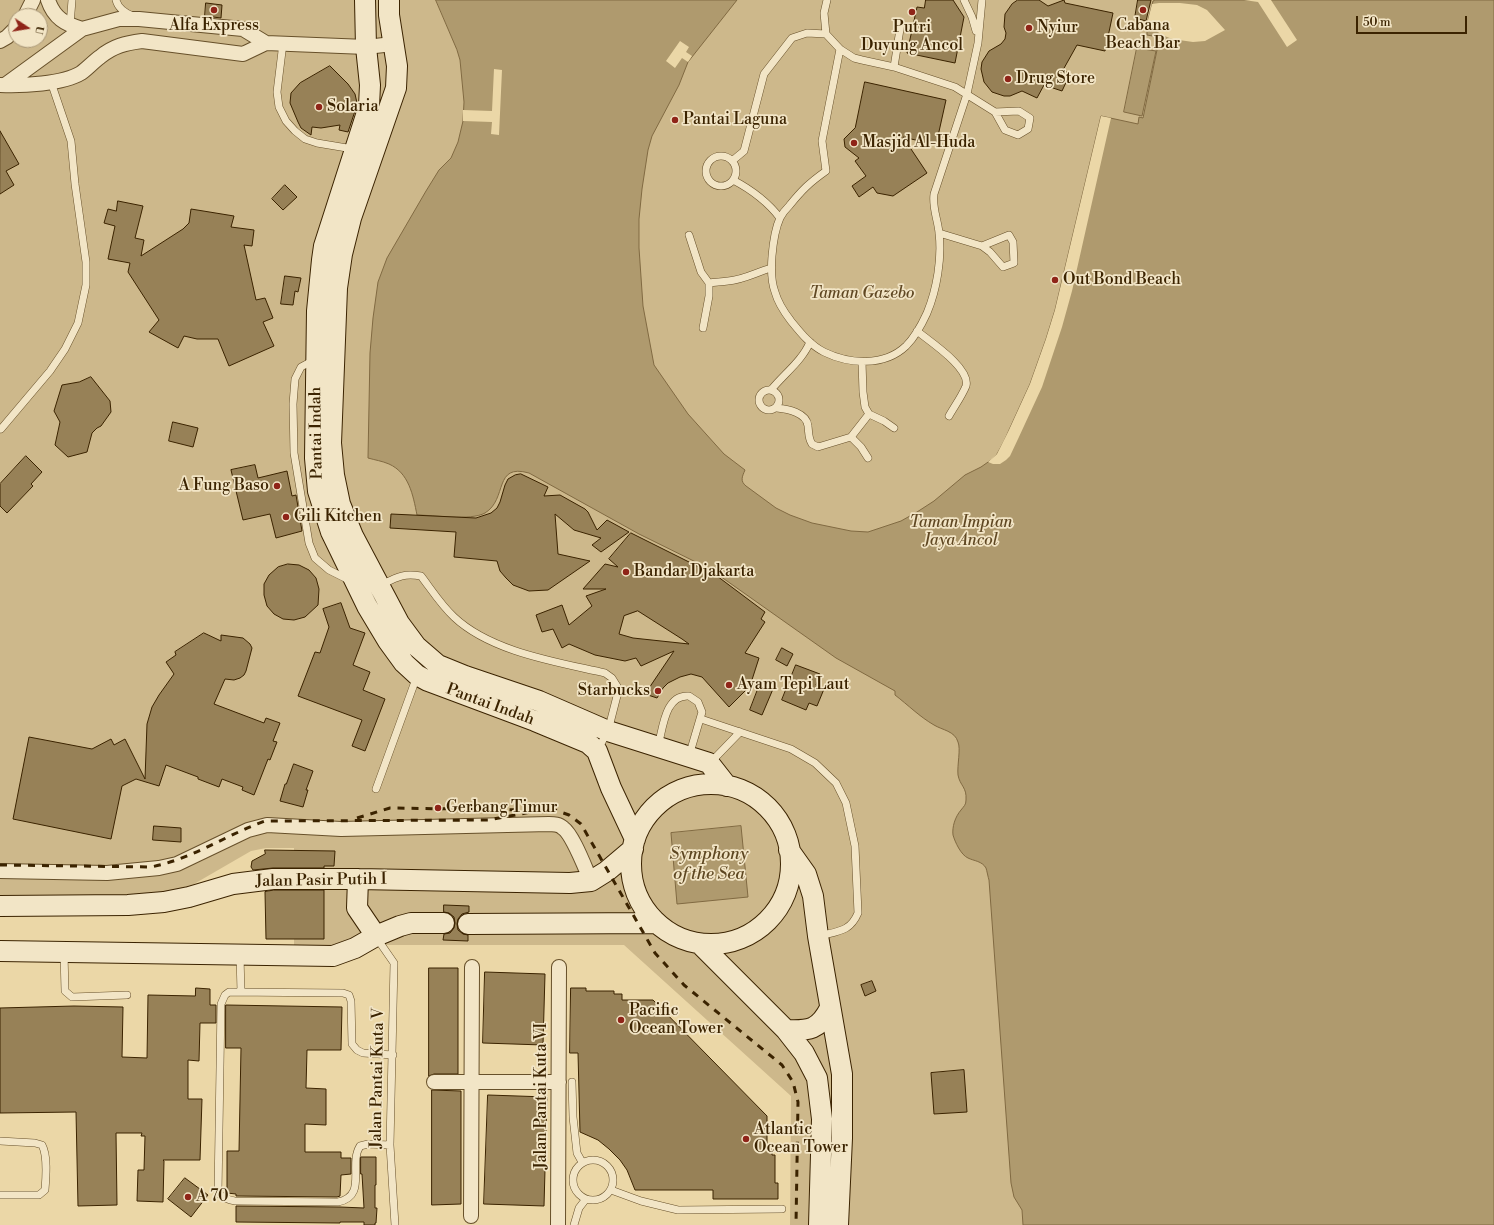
<!DOCTYPE html>
<style>
body{margin:0}
#map{position:relative;width:1494px;height:1225px;overflow:hidden;background:#ebd7a7;font-family:"Libre Bodoni",serif}
canvas{display:block}
.north{position:absolute;left:8px;top:8px;width:40px;height:40px;box-sizing:border-box;background:#f2e5c6;border:1px solid #a99777;border-radius:50%;rotate:102deg;font-size:11px;font-weight:700;line-height:16px;text-align:center;color:#3b2300}
.north::after{content:'';display:block;margin:auto;width:14px;height:18px;background:#8f2418;clip-path:polygon(50% 0,100% 100%,50% 72%,0 100%)}
.scale{position:absolute;left:1356px;top:16px;width:111px;height:18px;box-sizing:border-box;border:2px solid #3b2300;border-top:0;padding-left:5px;font-size:12px;line-height:14px;white-space:nowrap;color:#3b2300;-webkit-text-stroke:3px #f2e5c6;paint-order:stroke}
</style>
<div id="map">
<canvas width="1494" height="1225"></canvas>
<div class="north">U</div>
<div class="scale">50 m</div>
</div>
<script>
const c = document.querySelector('canvas').getContext('2d');
c.lineJoin = 'round';
function paint(path, color) { c.fillStyle = color; c.fill(path, 'evenodd'); }
function stroke(path, color, width, dash) { c.strokeStyle = color; c.lineWidth = width; c.lineCap = dash ? 'butt' : 'round'; c.setLineDash(dash || []); c.stroke(path); }
function write(font, color, halo, rows, align = 'center') {
  c.font = font + ' "Libre Bodoni",serif'; c.lineWidth = 3.5; c.setLineDash([]); c.textBaseline = 'middle'; c.strokeStyle = halo; c.fillStyle = color; for (const [text, x, y, turn = 0] of rows) {
    c.save(); c.translate(x, y); c.rotate((+turn || 0) * Math.PI / 180); c.textAlign = isNaN(turn) ? turn : align; if (halo) c.strokeText(text, 0, 0); c.fillText(text, 0, 0); c.restore();
  }
}
paint(new Path2D(`
 M0,0H1494V1225H790L791,1096L624,945H294V848H266L251,851L194,884L159,895L0,897ZM16,16H40V40H16Z`), '#cdb88b');
const water = new Path2D(`
 M436,0H737L688,62L679,85L652,136L648,150L642,189L639,219V248L643,306L654,365L688,414L724,454L745,470C742,477 740,481 746,486L776,508L790,515L812,523L851,531L868,532L901,521L917,512L934,501L965,475L981,467L991,460L997,454L1004,441L1030,384L1046,339L1055,310L1101,116L1138,124L1139,117L1143,118L1157,50L1155,49L1158,37L1147,35V24L1153,1L1155,0H1494V1225H1023L1022,1210L1014,1197L1011,1183L989,880C988,877 987,871 986,868C982,861 974,861 968,858C961,855 955,842 953,835C952,827 955,817 961,810C964,806 966,805 966,800C967,787 960,786 958,775C957,765 961,749 958,742C955,731 942,730 934,725C920,717 908,705 895,695V691L836,658L710,569L639,534L529,473C493,463 508,499 485,513C471,521 433,515 417,515C413,495 409,473 389,464C382,461 375,460 368,458L370,353L373,318L378,282L387,258L426,191L439,170L451,158L458,142L463,121L464,102L460,60L457,50Z
 M1137,48L1156,51L1142,116L1124,112Z
 M741,826L748,897L677,904L671,833Z`);
paint(water, '#af9a6e');
stroke(water, '#816a42', 1);
paint(new Path2D(`
 M1244,0H1271L1297,40L1287,47L1258,2Z
 M1159,3H1180L1197,5L1207,10L1225,30L1205,41L1193,42L1172,39L1162,35L1147,24L1152,4Z
 M680,41L689,47L686,52L692,56L688,62L682,58L675,68L666,61Z
 M494,69L502,70L499,135L491,134L492,122L463,121V110L492,111Z
 M1101,116L1111,118L1072,291L1062,327L1042,387L1018,439L1010,456L1006,460L1000,464H993L988,462L997,454L1009,430L1030,384L1046,339L1055,310Z`), '#ebd7a7');
const building = new Path2D(`
 M926,0H953L964,17L955,63L907,53L917,7L924,8Z
 M1018,0H1039L1048,6L1064,0L1065,3L1113,13L1105,51L1077,45L1063,70L1070,74L1062,91L1044,85L1037,98L1022,91L1010,96H1004L992,92L984,82L981,69L982,62L989,51L1001,44L1005,39L1006,33L1004,27L1005,14L1012,4Z
 M1138,0H1151L1146,21L1135,18Z
 M206,3L222,5L221,18L205,16Z
 M330,66L348,84L355,94L357,103L356,108L348,132L339,130L340,125L321,128L312,127L311,135L301,128L298,122L290,103L291,93L300,83Z
 M865,82L946,100L936,145L903,137L927,173L893,196L877,193L873,187L859,197L852,186L866,176L855,161L859,158L845,147L844,139L855,128Z
 M0,131L19,164L6,171L14,185L0,194Z
 M285,185L297,197L283,210L272,199Z
 M118,201L143,206L135,238L144,240L141,256L183,229L189,223L191,209L234,216L231,227L254,230L252,246L244,245L256,300L265,298L273,318L263,322L274,346L229,366L218,339H197L184,336L178,348L149,332L159,320L128,272L130,263L108,259L115,226L104,223L108,209L116,211Z
 M285,276L301,278L298,292L295,291L293,305L281,304Z
 M91,377L110,401L111,412L101,426L97,428L92,433L87,452L68,457L55,445L60,422L54,411L62,385L79,382Z
 M173,422L198,428L193,447L169,441Z
 M26,456L42,472L31,484L33,486L7,513L0,506V484Z
 M255,465L258,478L287,471L292,496L296,495L302,531L276,538L270,514L243,520L231,470Z
 M521,474L548,487L544,496L560,495L585,509L588,512L597,530L607,520L629,532L601,552L592,545L601,538L574,530L555,514L558,554L590,561L548,590L529,591L513,585L506,578L500,571L497,561L454,557L456,532L390,528L391,514L476,518L491,513L497,508L500,502L505,485L508,479L515,475Z
 M631,533L717,576L765,612L761,619L765,622L745,653L759,658L750,686L729,707L702,677L691,674L680,677L668,683L663,688L657,698L645,694L674,651L641,666L636,658L625,661L595,655L569,644L562,648L553,629L542,632L536,615L562,605L569,625L592,606L586,596L606,589H583L605,564L618,567L609,559ZM638,611L682,639L689,644L633,638L619,634L624,616Z
 M288,564L299,565L309,570L316,578L319,589L318,605L305,617L294,620L283,619L274,614L267,606L264,595V584L269,575L278,567Z
 M341,603L350,628L365,633L353,665L370,672L363,690L385,699L365,751L352,746L362,720L298,696L315,652L320,653L329,627L323,609Z
 M204,633L221,641V635L243,638L250,644L252,648L246,671L244,675L240,678L234,680L225,679L214,704L264,723L266,718L280,723L273,741L277,742L270,760L268,759L254,795L242,790L243,787L222,779L219,787L198,779V777L166,765L159,786L136,779L122,786L111,839L13,819L29,737L92,749L111,739L114,745L125,739L145,779L147,724L152,707L159,695L174,674L166,662L176,655L175,652Z
 M782,648L793,654L787,666L776,660Z
 M796,665L820,674L816,685L824,689L817,706L809,703L806,710L782,700Z
 M760,684L773,689L762,715L750,710Z
 M294,764L313,771L306,790H308L303,807L280,801L285,784H286Z
 M154,826L181,828V842L153,840Z
 M265,850L335,851L334,866H324V868H273L253,870L251,867L252,861L265,854Z
 M274,890H324V939H266L265,892Z
 M444,905L469,906V912L462,914L458,919L457,924L458,930L463,934L468,935V941L443,940L444,934L450,933L454,928L455,923L454,917L449,913L444,912Z
 M429,968H458V1074H434L429,1076Z
 M485,972L545,974L543,1045L483,1043Z
 M872,981L876,991L865,996L861,985Z
 M196,988L210,989V1005H216V1023H200L199,1061L188,1060V1099H202L200,1160H163L164,1161L163,1202L137,1201L138,1170H144L145,1136H141L142,1133H116L117,1205L78,1206L76,1112L0,1113V1008L74,1006L123,1007L122,1057L147,1058L148,995L195,996Z
 M571,988H586V991H614V994H622V1000H653L767,1116V1147H772V1155H775V1183H778V1199H713V1190H635L627,1170L620,1160L609,1149L598,1140L580,1132L578,1053H570Z
 M226,1005L342,1007L341,1050H307L306,1088L326,1089V1125L305,1124V1152H341V1158H351V1174L341,1175L340,1196L337,1197L236,1196V1194L227,1193V1151H239L241,1048H226Z
 M964,1070L967,1112L934,1114L931,1073Z
 M432,1090L461,1091V1204L432,1205Z
 M488,1095L547,1097L544,1206L484,1204Z
 M361,1157H376V1185H375V1208H377L376,1223H375V1225H364V1222H340V1223L236,1222V1206L340,1207L364,1208L362,1174H361Z
 M185,1178L208,1195L191,1217L168,1199Z`);
paint(building, '#978157');
stroke(building, '#3b2300', 1);
const lane = new Path2D(`
 M116,0C118,8 125,13 133,16
 M827,0L824,13L826,34L840,49L854,58L862,60L894,67L955,87L995,112L1005,130L1018,135L1028,129L1030,118L1019,111L995,112
 M964,0L972,17L976,31
 M70,25L72,0
 M283,43L277,92L279,107L286,121L295,131L305,139L317,143L353,149
 M840,49L822,141L826,171C809,183 802,190 789,206C786,209 782,214 780,218C775,229 773,244 772,256C771,268 771,281 775,292C778,303 784,312 791,321C800,332 810,345 824,352C849,364 884,367 906,346C915,337 922,324 927,313C937,289 942,258 939,233C938,220 932,208 934,194L967,94L978,43L982,0
 M894,67L901,23
 M706 171a15 15 0 1 1 30 0a15 15 0 1 1-30 0Z
 M732,161L744,151L764,74L792,38L807,33L826,34
 M733,180C752,190 767,201 780,218
 M939,233L982,246L990,252L1003,267L1014,263L1013,242L1009,235L982,246
 M689,235L701,272L709,283V296L703,328
 M709,283C715,282 721,282 728,281C743,280 757,272 771,268
 M917,331C929,341 971,368 966,386C962,396 954,407 949,416
 M314,360L301,367L295,379L293,404L294,453L309,543L315,558L329,570L349,580
 M862,362L863,392L865,407L869,414L884,421L894,428
 M759 400a10 10 0 1 1 20 0a10 10 0 1 1-20 0Z
 M771,390C784,374 802,361 810,342
 M777,408C788,409 807,413 808,426C809,433 808,438 812,444L818,447L851,437L869,414
 M1,429L50,371L65,349L78,323L86,285V262L75,184L71,141L51,82
 M851,437L861,447L868,458
 M381,585C397,577 403,573 421,576C431,589 441,605 454,617C491,652 557,662 605,673L612,678L617,686V696L608,731L598,749
 M701,719L791,749L815,763L836,783L846,803L855,846L858,913C850,932 838,931 819,936
 M658,746C663,728 665,694 689,696L698,702L702,712L689,756
 M711,762L740,732
 M376,789L417,676
 M376,937L394,963L390,1145L395,1225
 M64,953L65,991L72,997L127,995
 M240,956L241,992
 M572,1082L573,1117L577,1153L582,1162
 M0,1141L35,1143L42,1145C48,1156 46,1177 45,1190L39,1195H0
 M390,1145L368,1144L360,1146C348,1165 368,1196 338,1202L235,1201C228,1200 223,1198 218,1193L221,1004L225,995L229,992L343,993L349,995L351,1001L352,1044L357,1050L363,1053L393,1055
 M573 1180a20 20 0 1 1 40 0a20 20 0 1 1-40 0Z
 M611,1190L641,1201L678,1210L782,1209
 M574,1225L579,1208L586,1199`);
const street = new Path2D(`
 M48,0C54,18 65,24 82,29
 M25,16L33,0
 M0,41L7,37L16,28
 M0,85C22,86 63,84 81,73C88,68 93,62 100,57C113,46 126,43 142,41L243,54L266,43L366,47L393,44
 M5,85L82,29L119,19H139L243,29L266,43
 M0,871L107,873L159,868L177,864L248,830L267,825L341,829L549,824C554,824 559,824 563,828C573,835 585,868 591,881
 M434,1082H559
 M471,1216L472,967
 M558,1225L559,967`);
const secondary = new Path2D(`
 M365,0L366,47L370,85L369,106L324,246L322,260L317,311L315,458L318,491L331,532L367,606L388,641L404,663L417,675L428,681L535,721L588,743L597,751L611,788L635,839
 M389,0V15L397,66L396,88L351,218L342,254L337,288L331,443L334,475L340,504L353,536L399,623L416,646L438,665L465,676L539,701L608,731L709,763L727,786
 M631 864a80 80 0 1 1 160 0a80 80 0 1 1-160 0Z
 M789,850L806,874L813,896L818,936L842,1074V1138L838,1225
 M358,879L357,908L376,936
 M0,906L128,905L164,902L189,897L233,884L273,879H358L570,883L591,881L607,871L633,849
 M468,924L656,923
 M700,944L786,1030L804,1053L817,1078L822,1119L819,1225
 M0,951L333,956L355,948L376,936L400,926L411,923H444
 M786,1030C809,1031 819,1030 830,1008`);
stroke(lane, '#67502a', 8);
stroke(street, '#67502a', 16);
stroke(secondary, '#3b2300', 22);
stroke(lane, '#f2e5c6', 7);
stroke(street, '#f2e5c6', 14);
stroke(secondary, '#f2e5c6', 20);
stroke(new Path2D(`
 M357,818L390,808L526,810
 M0,865L151,867C192,859 226,835 265,821L488,820L542,810H555L569,815L581,824L655,953L684,985L782,1065L793,1082L798,1102L796,1225`), '#3b2300', 3, [7, 7]);
for (const [x, y, r, color] of [
 [214,10,4,"#8f2418"],
 [1143,10,4,"#8f2418"],
 [912,12,4,"#8f2418"],
 [1029,28,4,"#8f2418"],
 [1008,79,4,"#8f2418"],
 [319,107,4,"#8f2418"],
 [675,120,4,"#8f2418"],
 [854,143,4,"#8f2418"],
 [1055,280,4,"#8f2418"],
 [277,486,4,"#8f2418"],
 [286,517,4,"#8f2418"],
 [626,572,4,"#8f2418"],
 [729,685,4,"#8f2418"],
 [658,691,4,"#8f2418"],
 [438,808,4,"#8f2418"],
 [621,1020,4,"#8f2418"],
 [746,1139,4,"#8f2418"],
 [188,1197,4,"#8f2418"]
]) { const dot = new Path2D(); dot.arc(x, y, r, 0, 2 * Math.PI); c.fillStyle = color; c.fill(dot); stroke(dot, '#f2e5c6', 1.5); }
write('16px', '#3b2300', '#f2e5c6', [
 ["Alfa Express",214,26,"center"],
 ["Cabana",1143,26,"center"],
 ["Beach Bar",1143,44,"center"],
 ["Putri",912,28,"center"],
 ["Duyung Ancol",912,46,"center"],
 ["Nyiur",1037,28],
 ["Drug Store",1016,79],
 ["Solaria",327,107],
 ["Pantai Laguna",683,120],
 ["Masjid Al-Huda",862,143],
 ["Out Bond Beach",1063,280],
 ["A Fung Baso",269,486,"right"],
 ["Gili Kitchen",294,517],
 ["Bandar Djakarta",634,572],
 ["Ayam Tepi Laut",737,685],
 ["Starbucks",650,691,"right"],
 ["Gerbang Timur",446,808],
 ["Pacific",629,1011],
 ["Ocean Tower",629,1029],
 ["Atlantic",754,1130],
 ["Ocean Tower",754,1148],
 ["A 70",196,1197]
], 'left');
write('italic 16px', '#604823', '#f2e5c6', [
 ["Taman Gazebo",862,294],
 ["Taman Impian",961,523],
 ["Jaya Ancol",961,541]
]);
write('16px', '#3b2300', '#f2e5c6', [
 ["Pantai Indah",317,433,-91],
 ["Pantai Indah",490,705,20],
 ["Jalan Pasir Putih I",321,881,-1],
 ["Jalan Pantai Kuta V",378,1078,-89],
 ["Jalan Pantai Kuta VI",542,1096,-90]
]);
write('italic 17px', '#5e4721', '#f2e5c6', [
 ["Symphony",709,855],
 ["of the Sea",709,875]
]);
</script>
